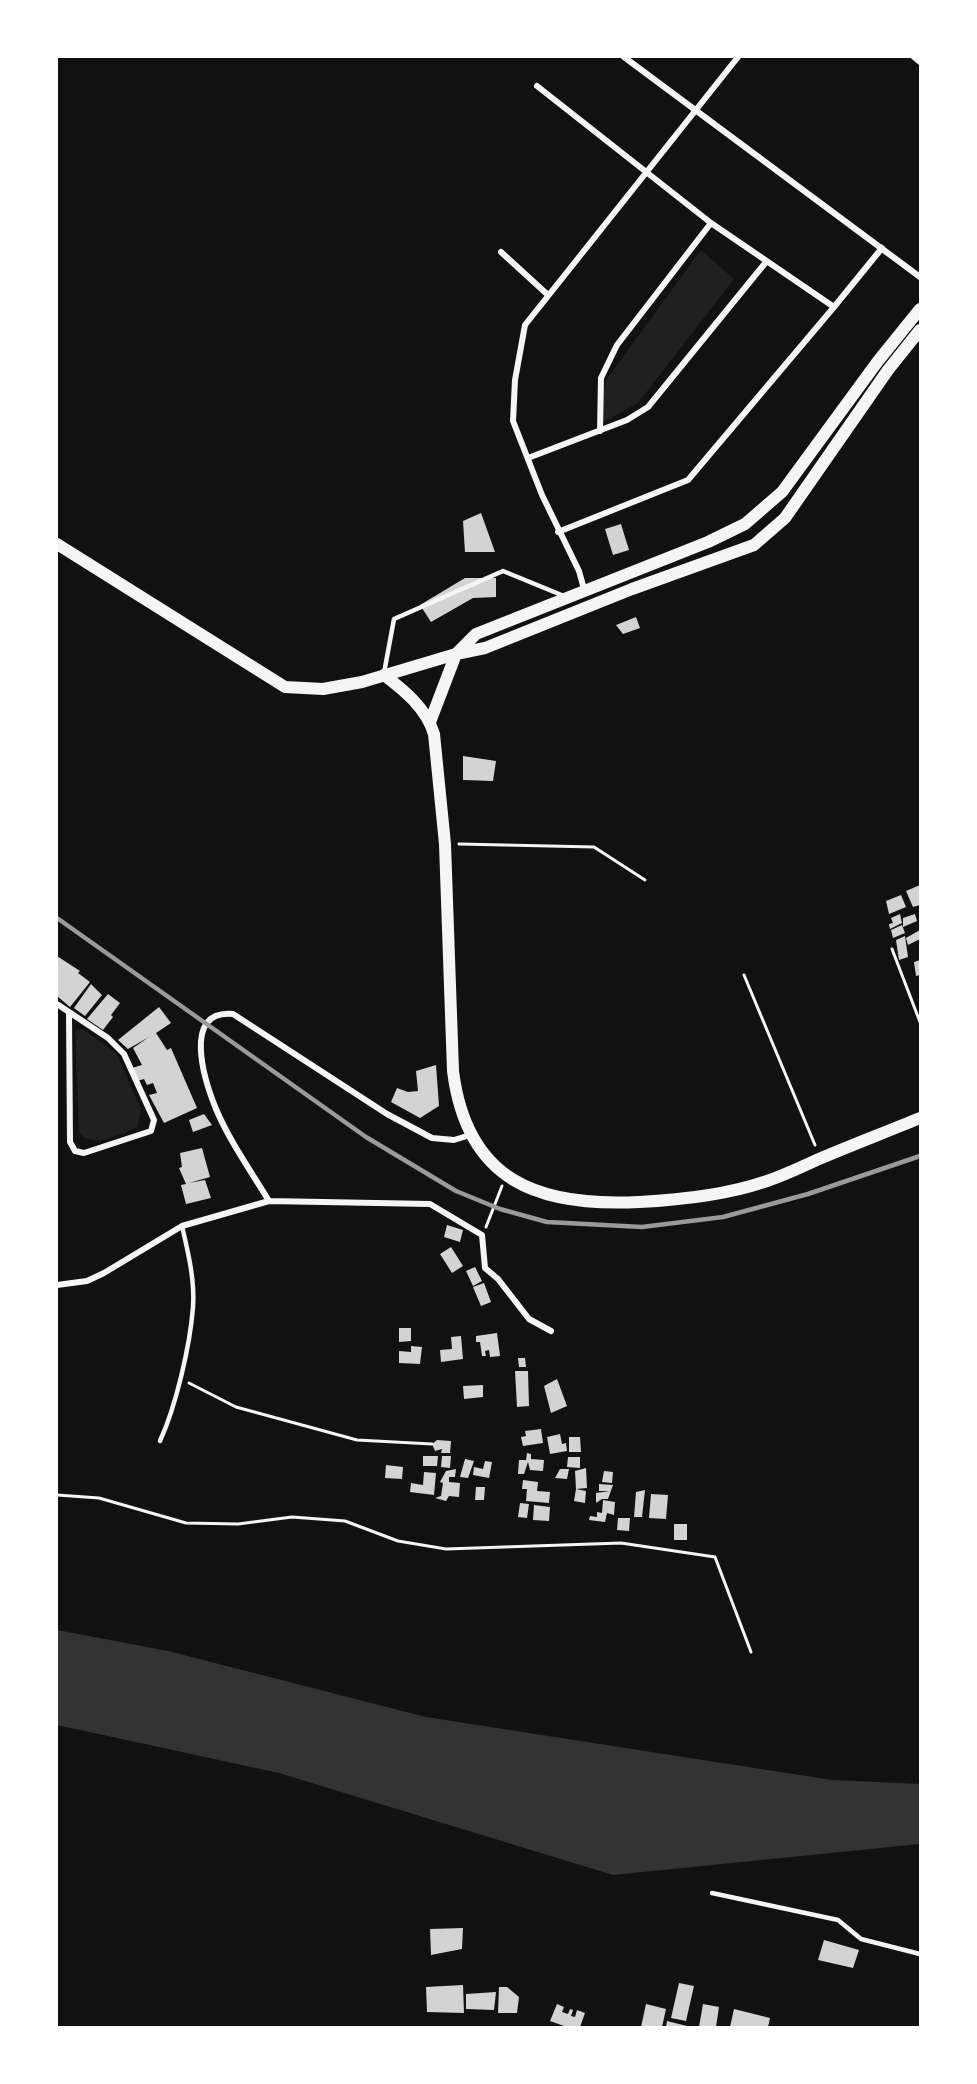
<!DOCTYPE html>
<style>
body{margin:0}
#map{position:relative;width:977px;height:2084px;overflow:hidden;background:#111;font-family:"Noto Sans",sans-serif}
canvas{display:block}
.frame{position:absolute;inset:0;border:58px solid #fff;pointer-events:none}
</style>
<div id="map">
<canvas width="977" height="2084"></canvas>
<div class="frame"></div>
</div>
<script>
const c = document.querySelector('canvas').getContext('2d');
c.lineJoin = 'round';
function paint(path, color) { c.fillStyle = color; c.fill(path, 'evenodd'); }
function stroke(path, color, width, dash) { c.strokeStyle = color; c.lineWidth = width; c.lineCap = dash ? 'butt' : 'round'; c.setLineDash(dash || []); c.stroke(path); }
paint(new Path2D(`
 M701,250L734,279L638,403L603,422V393L606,380Z
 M83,1029L117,1054L141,1110L137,1128C118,1134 95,1149 79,1133L75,1030Z`), '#202020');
paint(new Path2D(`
 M57,1630L168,1651L426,1717L832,1780L920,1784V1844L613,1875L279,1773L57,1725Z`), '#333');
paint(new Path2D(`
 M481,513L495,552H465L463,521Z
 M621,524L629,550L613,555L605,529Z
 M465,578H496V597L473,598L431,622L420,605Z
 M636,617L640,628L623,634L616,625Z
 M463,756L496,761L493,781L463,780Z
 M920,885V905L913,907L906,891Z
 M901,895L906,907L889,914L886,901Z
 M900,914L902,923L890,929L889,924L893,923L891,918Z
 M915,914L917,921L903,927V918Z
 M902,925L905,933L893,938L891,930Z
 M920,930V939L908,945L906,938Z
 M905,936L908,957L899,960L896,940Z
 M57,956L80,971L78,973L90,982L70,1007L57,996Z
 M920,960V975L916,976L914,962Z
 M91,984L102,995L85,1016L74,1008Z
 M108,994L120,1003L111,1015L113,1017L103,1030L87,1019Z
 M159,1007L171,1023L156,1033L167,1050L171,1048L197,1108L164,1123L149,1095L157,1093L153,1083L147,1085L144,1079L137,1081L132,1068L142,1065L133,1048L149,1037L128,1049L118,1040Z
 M436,1065L439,1106L420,1118L391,1102L397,1088L408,1092L418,1091L416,1071Z
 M204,1114L212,1125L193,1132L189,1120Z
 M202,1148L210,1177L189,1183L205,1180L211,1198L186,1204L181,1185L186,1184L179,1168L182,1167L180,1153Z
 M447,1225L463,1230L460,1242L444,1237Z
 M451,1247L463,1266L452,1273L440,1254Z
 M475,1267L482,1281L473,1286L466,1271Z
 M484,1283L491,1302L481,1306L473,1287Z
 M399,1328H411V1341L399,1342Z
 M497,1333L500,1356L490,1357L489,1350L485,1351L486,1356H482L480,1342H476V1336Z
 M461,1336L463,1359L441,1362L440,1350L452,1349L451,1337Z
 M411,1346L422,1347L420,1364L399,1363V1351L411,1352Z
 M518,1358H525L526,1367H519Z
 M515,1371H528L529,1406L517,1407Z
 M557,1379L567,1406L551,1413L544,1386Z
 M483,1385V1397L464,1399L463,1386Z
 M541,1429L543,1443L523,1446L521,1437L526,1436L525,1431Z
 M560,1434L562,1444L566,1443L567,1451L550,1454L547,1437Z
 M569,1437H580L581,1452H569Z
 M437,1440L451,1441L450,1453H441L442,1449L435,1451L432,1444Z
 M527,1453L531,1454V1459L544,1460L543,1471L530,1470L528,1462L524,1474H518L519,1460H526Z
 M423,1456H438L437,1466H423Z
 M442,1456H451L450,1468L441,1467Z
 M568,1457H580V1468L567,1467Z
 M465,1459L474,1461L468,1478L460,1477Z
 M485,1461L492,1462L489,1478L473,1475L474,1467L483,1469Z
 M386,1465L403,1467L402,1479L385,1478Z
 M586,1468L587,1488L576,1489L575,1471Z
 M456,1469L455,1477H449V1482L460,1483L459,1497L449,1496L446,1501L435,1498L441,1496L443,1483L440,1482L446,1471Z
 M560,1469H569L567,1479L555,1478Z
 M604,1471L613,1472L612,1483L602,1482Z
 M424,1472L436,1473L434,1495L410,1492L411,1483L423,1485Z
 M523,1480L538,1482L537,1491L550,1492L549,1503L526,1501L527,1489H522Z
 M599,1484L613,1485L608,1499H602L596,1503V1493L610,1491H599Z
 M476,1487H485L484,1500H475Z
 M576,1489L586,1491L585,1503L574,1501Z
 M645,1490L642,1517H634L636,1492Z
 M651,1494L668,1495L666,1519L649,1518Z
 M603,1500L615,1502L614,1515L607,1513L605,1522L589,1520L590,1516L597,1517V1512L602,1513Z
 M520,1503L529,1504L527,1518L518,1517Z
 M534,1505L550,1507L549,1521L533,1520Z
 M618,1518H630L629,1531L617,1530Z
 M674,1524H687V1540H674Z
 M463,1928L462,1949L431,1955L430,1929Z
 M824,1940L859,1950L853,1968L818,1960Z
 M679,1983L694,1986L686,2021L671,2018Z
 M463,1985L464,2013L427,2012L426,1987Z
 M499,1987H507L519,1997L517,2013H498Z
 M496,1992L494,2010L466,2009V1994Z
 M557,2004L564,2007L562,2012L568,2014L570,2009L573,2010L571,2016L575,2017L577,2010L585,2013L580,2027H567L550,2021Z
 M646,2004L666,2009L662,2027H641Z
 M703,2004L719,2007L716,2027H699Z
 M734,2009L770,2018L768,2027H730Z
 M667,2021L687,2026V2027H666Z`), '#d3d3d3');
stroke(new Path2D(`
 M459,844L594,847L645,880
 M892,949L920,1022
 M744,975L815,1145
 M486,1227L502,1186
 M189,1383L236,1407L357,1440L432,1444
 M57,1495L99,1498L186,1523L238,1524L292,1517L345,1521L398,1541L446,1549L621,1543L715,1557L751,1652`), '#f5f5f5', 3);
stroke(new Path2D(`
 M384,673L394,619L503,571L564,596
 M160,1441C176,1406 190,1346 193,1307C195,1280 188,1252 182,1226
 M712,1893L838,1920L861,1939L920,1954`), '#f5f5f5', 4.5);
stroke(new Path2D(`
 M624,57L920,277
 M914,57L920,62
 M537,86L711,223L834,307L882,248
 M501,252L548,295
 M600,431L601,378L617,345L711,223
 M528,458L627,420L648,407L766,262
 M558,532L688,480L834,307
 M584,589L579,571L542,495L513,421L515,380L525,325L738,57
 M57,1004L108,1038L124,1054L154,1120L151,1131L84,1153L75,1151L70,1142L69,1013
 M269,1201C251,1171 230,1142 216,1109C205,1082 181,1009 233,1014L387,1114L432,1138L454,1140L470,1135
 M57,1285L87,1281L104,1273L182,1226L269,1201L430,1204L482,1235L485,1268L498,1279L529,1319L551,1331`), '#f5f5f5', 6);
stroke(new Path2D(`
 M57,544L285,687L323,689L362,682L456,654L485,648L632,589L754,545L785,518L888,370L920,330
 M384,675C405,691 426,708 434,734L445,844L453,1071C467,1182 539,1207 639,1202C680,1200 725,1195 764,1182C783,1176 801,1167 819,1159C852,1145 886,1132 920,1118
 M430,722L456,654L476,634L708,542L745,524L782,492L878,361L920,309`), '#f5f5f5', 12);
stroke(new Path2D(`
 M57,918L366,1137L456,1191L500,1209L547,1222L642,1227L723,1217L808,1194L920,1156`), '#9a9a9a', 4.5);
</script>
